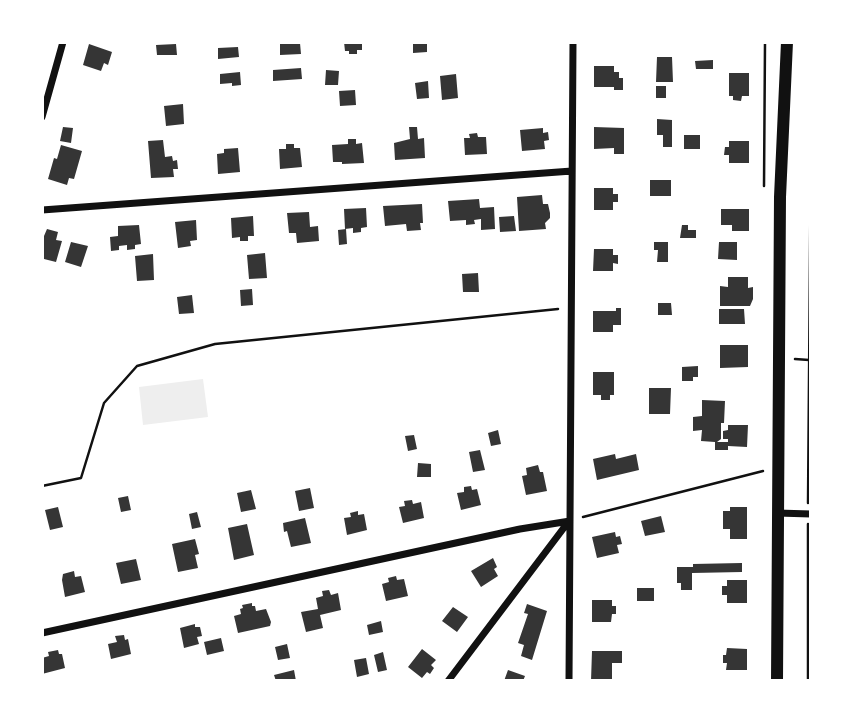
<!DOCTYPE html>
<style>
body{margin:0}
#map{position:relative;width:853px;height:723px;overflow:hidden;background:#fff;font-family:Raleway,sans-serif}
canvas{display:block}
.frame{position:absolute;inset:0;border:44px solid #fff;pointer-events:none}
</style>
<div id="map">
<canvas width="853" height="723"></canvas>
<div class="frame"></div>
</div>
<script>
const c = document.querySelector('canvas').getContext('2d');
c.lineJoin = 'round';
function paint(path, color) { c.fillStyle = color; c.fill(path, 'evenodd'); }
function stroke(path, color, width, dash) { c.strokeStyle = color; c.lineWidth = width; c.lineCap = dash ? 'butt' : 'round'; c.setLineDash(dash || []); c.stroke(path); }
paint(new Path2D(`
 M203,379L208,417L143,425L139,387Z`), '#eee');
paint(new Path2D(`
 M344,42H362V50H357V54H349V51H345Z
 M427,42V52L413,53V43Z
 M300,43L301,54L280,55V44Z
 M89,44L112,52L108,65L104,63L101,71L83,65Z
 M176,44L177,55H157L156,45Z
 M238,47L239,57L218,59V48Z
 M657,57H672L673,82H656Z
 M713,60V69H696L695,61Z
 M594,66H614V72H619V78H623V90H614V87H594Z
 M301,68L302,79L273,81V70Z
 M326,70L339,71L338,85H325Z
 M240,72L241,85L232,86V83L220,84V74Z
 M729,73H749V96H742L741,101L733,100V96H729Z
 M456,74L458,98L442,100L440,76Z
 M428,81L429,98L417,99L415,83Z
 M656,86H666V98H656Z
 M355,90L356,105L340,106L339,91Z
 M183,104L184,124L166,126L164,106Z
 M657,119L672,120V147H663V135H657Z
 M63,127L73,128L71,143L60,141Z
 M409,127H417L418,139L424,138L425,158L395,160L394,143L410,139Z
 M594,127L624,128V154H614V148L594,149Z
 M543,128V133L548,132L549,140L544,141L545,149L522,151L520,130Z
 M477,133L478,137H486L487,154L465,155L464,138H470L469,134Z
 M684,135H700V149H684Z
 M348,139H356V144L362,143L364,163L342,164V162H333L332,145L348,144Z
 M163,140L165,157L172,156L173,161L177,160L178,169H173L174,177L151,178L148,141Z
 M729,141H749V163H729V155H724L725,147H729Z
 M286,144H294V148H300L302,167L280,169L279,149H286Z
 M61,145L82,151L74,179L69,178L67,185L48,179L54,158L57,159Z
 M238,148L240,172L218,174L217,154L224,153V149Z
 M650,180H671V196H650Z
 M594,188H613V194H618V202H613V210H594Z
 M542,195L543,204H548L550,213V218L545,223L546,229L519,231L517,197Z
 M479,199L480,208L494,207L495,229L481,230V219L474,220L475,224L466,225V220L450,221L448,201Z
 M422,204L423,223H420L421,230L407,231L406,224L385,226L383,206Z
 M366,208L367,227L361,228V232L353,233V228L345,229L344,209Z
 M721,209H749V231H732V225H721Z
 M309,212L310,227L318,226L319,241L297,243L296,233H289L287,213Z
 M253,216L254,236H248V241H240V237L232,238L231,218Z
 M514,216L516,231L500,232L499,217Z
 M196,220L197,240L190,241L191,246L178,248L175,222Z
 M139,225L141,244L135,245V249L127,250V245L119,246V250L111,251L110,237L118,236V226Z
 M682,225H688V230H696V238H680Z
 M47,229L58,232L56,240L62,241L56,262L44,259L43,265L42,236H44Z
 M346,229L347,244L339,245L338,230Z
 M71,242L88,246L81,267L65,262Z
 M654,242H668V262H657L658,250H654Z
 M719,242H737V260L718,259Z
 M594,249H613V255H618V264L613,263V271H593Z
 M265,253L267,278L249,279L247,255Z
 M153,254L154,280L137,281L135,256Z
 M478,273L479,292H463L462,274Z
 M728,277H748V288L753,287V299L750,306H720V286L728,287Z
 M252,289L253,305L241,306L240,290Z
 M192,295L194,313L179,314L177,297Z
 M658,303H671L672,315H658Z
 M616,308H621V325H613V332H593V311H616Z
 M719,309H744L745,324H719Z
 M720,345H748V367L720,368Z
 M698,366V377H693V381H682V367Z
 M593,372H614V395H610V400H601V395H593Z
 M649,388H671L670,414H649Z
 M702,400L725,401L724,423H721V439L717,442H728V439H723V431L728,430V425H748L747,447L728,446V450H715V442L701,441L702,430L693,431V417L702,416Z
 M498,430L501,444L491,446L488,433Z
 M414,435L417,449L408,451L405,436Z
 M480,450L485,470L473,472L469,452Z
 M615,454L616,459L636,454L639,470L597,480L593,459Z
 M418,463L431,464V477H417Z
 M538,465L540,472H543L547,491L526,495L522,476L527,475L526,468Z
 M471,486L472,490L477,489L481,505L461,510L457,493L464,492V487Z
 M310,488L314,508L299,511L295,491Z
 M251,490L256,509L241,512L237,493Z
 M128,496L131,510L121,512L118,498Z
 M412,500L413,504L421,502L424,518L403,523L399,507L405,506L404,501Z
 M58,507L63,527L50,530L45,510Z
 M730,507H747V539H730V529H723V511H730Z
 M358,511V515L364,514L367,530L347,535L344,518L351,517L350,513Z
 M197,512L201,527L192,529L189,514Z
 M661,516L665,532L645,536L641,521Z
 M305,518L311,543L291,547L287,531L284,532L283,523Z
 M247,524L254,555L234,560L228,528Z
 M615,532L616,537L620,536L622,544L617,545L619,553L597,558L592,537Z
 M195,539L199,554L195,555L198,568L178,572L172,544Z
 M493,558L497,567L494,569L498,576L481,587L471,571Z
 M136,559L141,580L121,584L116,563Z
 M742,563V572L692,573V590H681V583H677V567H693V564Z
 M74,571L75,577L81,576L85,592L65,597L62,580L63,574Z
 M396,576L397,580L404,579L408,596L386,601L382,584L389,582L388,578Z
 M727,580H747V603H727V595H722V586H727Z
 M637,588H654V601H637Z
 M329,590L331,595L338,593L341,610L320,615L323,628L306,632L301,612L318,609L316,598L323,596L322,591Z
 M592,600H612V606H616V614H612L611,622H592Z
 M252,603V606H255L256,611L266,609L271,622L270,626L238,633L234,616L241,614L240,609L243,608L242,605Z
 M527,604L547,611L532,660L521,656L524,645L518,643L528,614L524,613Z
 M453,607L468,617L457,632L442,621Z
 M381,621L383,632L369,635L367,625Z
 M195,624V627H200L202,636L197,637L199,644L184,648L180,628Z
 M124,635L125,640L128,639L131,654L111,659L108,644L117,642L115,636Z
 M221,638L224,651L207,655L204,642Z
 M287,644L290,658L278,660L275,647Z
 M727,648L747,649V670H726L727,663H723V655H726Z
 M422,649L436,660L431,665L434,668L430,674L427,672L422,678L408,667Z
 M58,650L59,654H62L65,668L42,674V658L49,656L48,652Z
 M592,651H622V663H612V681H591Z
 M383,652L387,670L378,672L374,655Z
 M366,658L369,674L357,677L354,660Z
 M294,670L296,681H276L274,675Z
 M508,670L525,676L523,681H504Z`), '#353535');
stroke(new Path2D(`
 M764,186L765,42
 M795,359L809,360
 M42,486L81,478L104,403L137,366L215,344L558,309
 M808,503L811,132
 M583,517L763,471
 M808,524V681`), '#111', 2.5);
stroke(new Path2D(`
 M42,117L63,42
 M42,210L572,171
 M777,513L811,514
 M42,633L520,529L570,521
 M448,681L569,521
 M569,681L573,42`), '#111', 7);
stroke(new Path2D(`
 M777,681L780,197L787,42`), '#111', 12);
</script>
